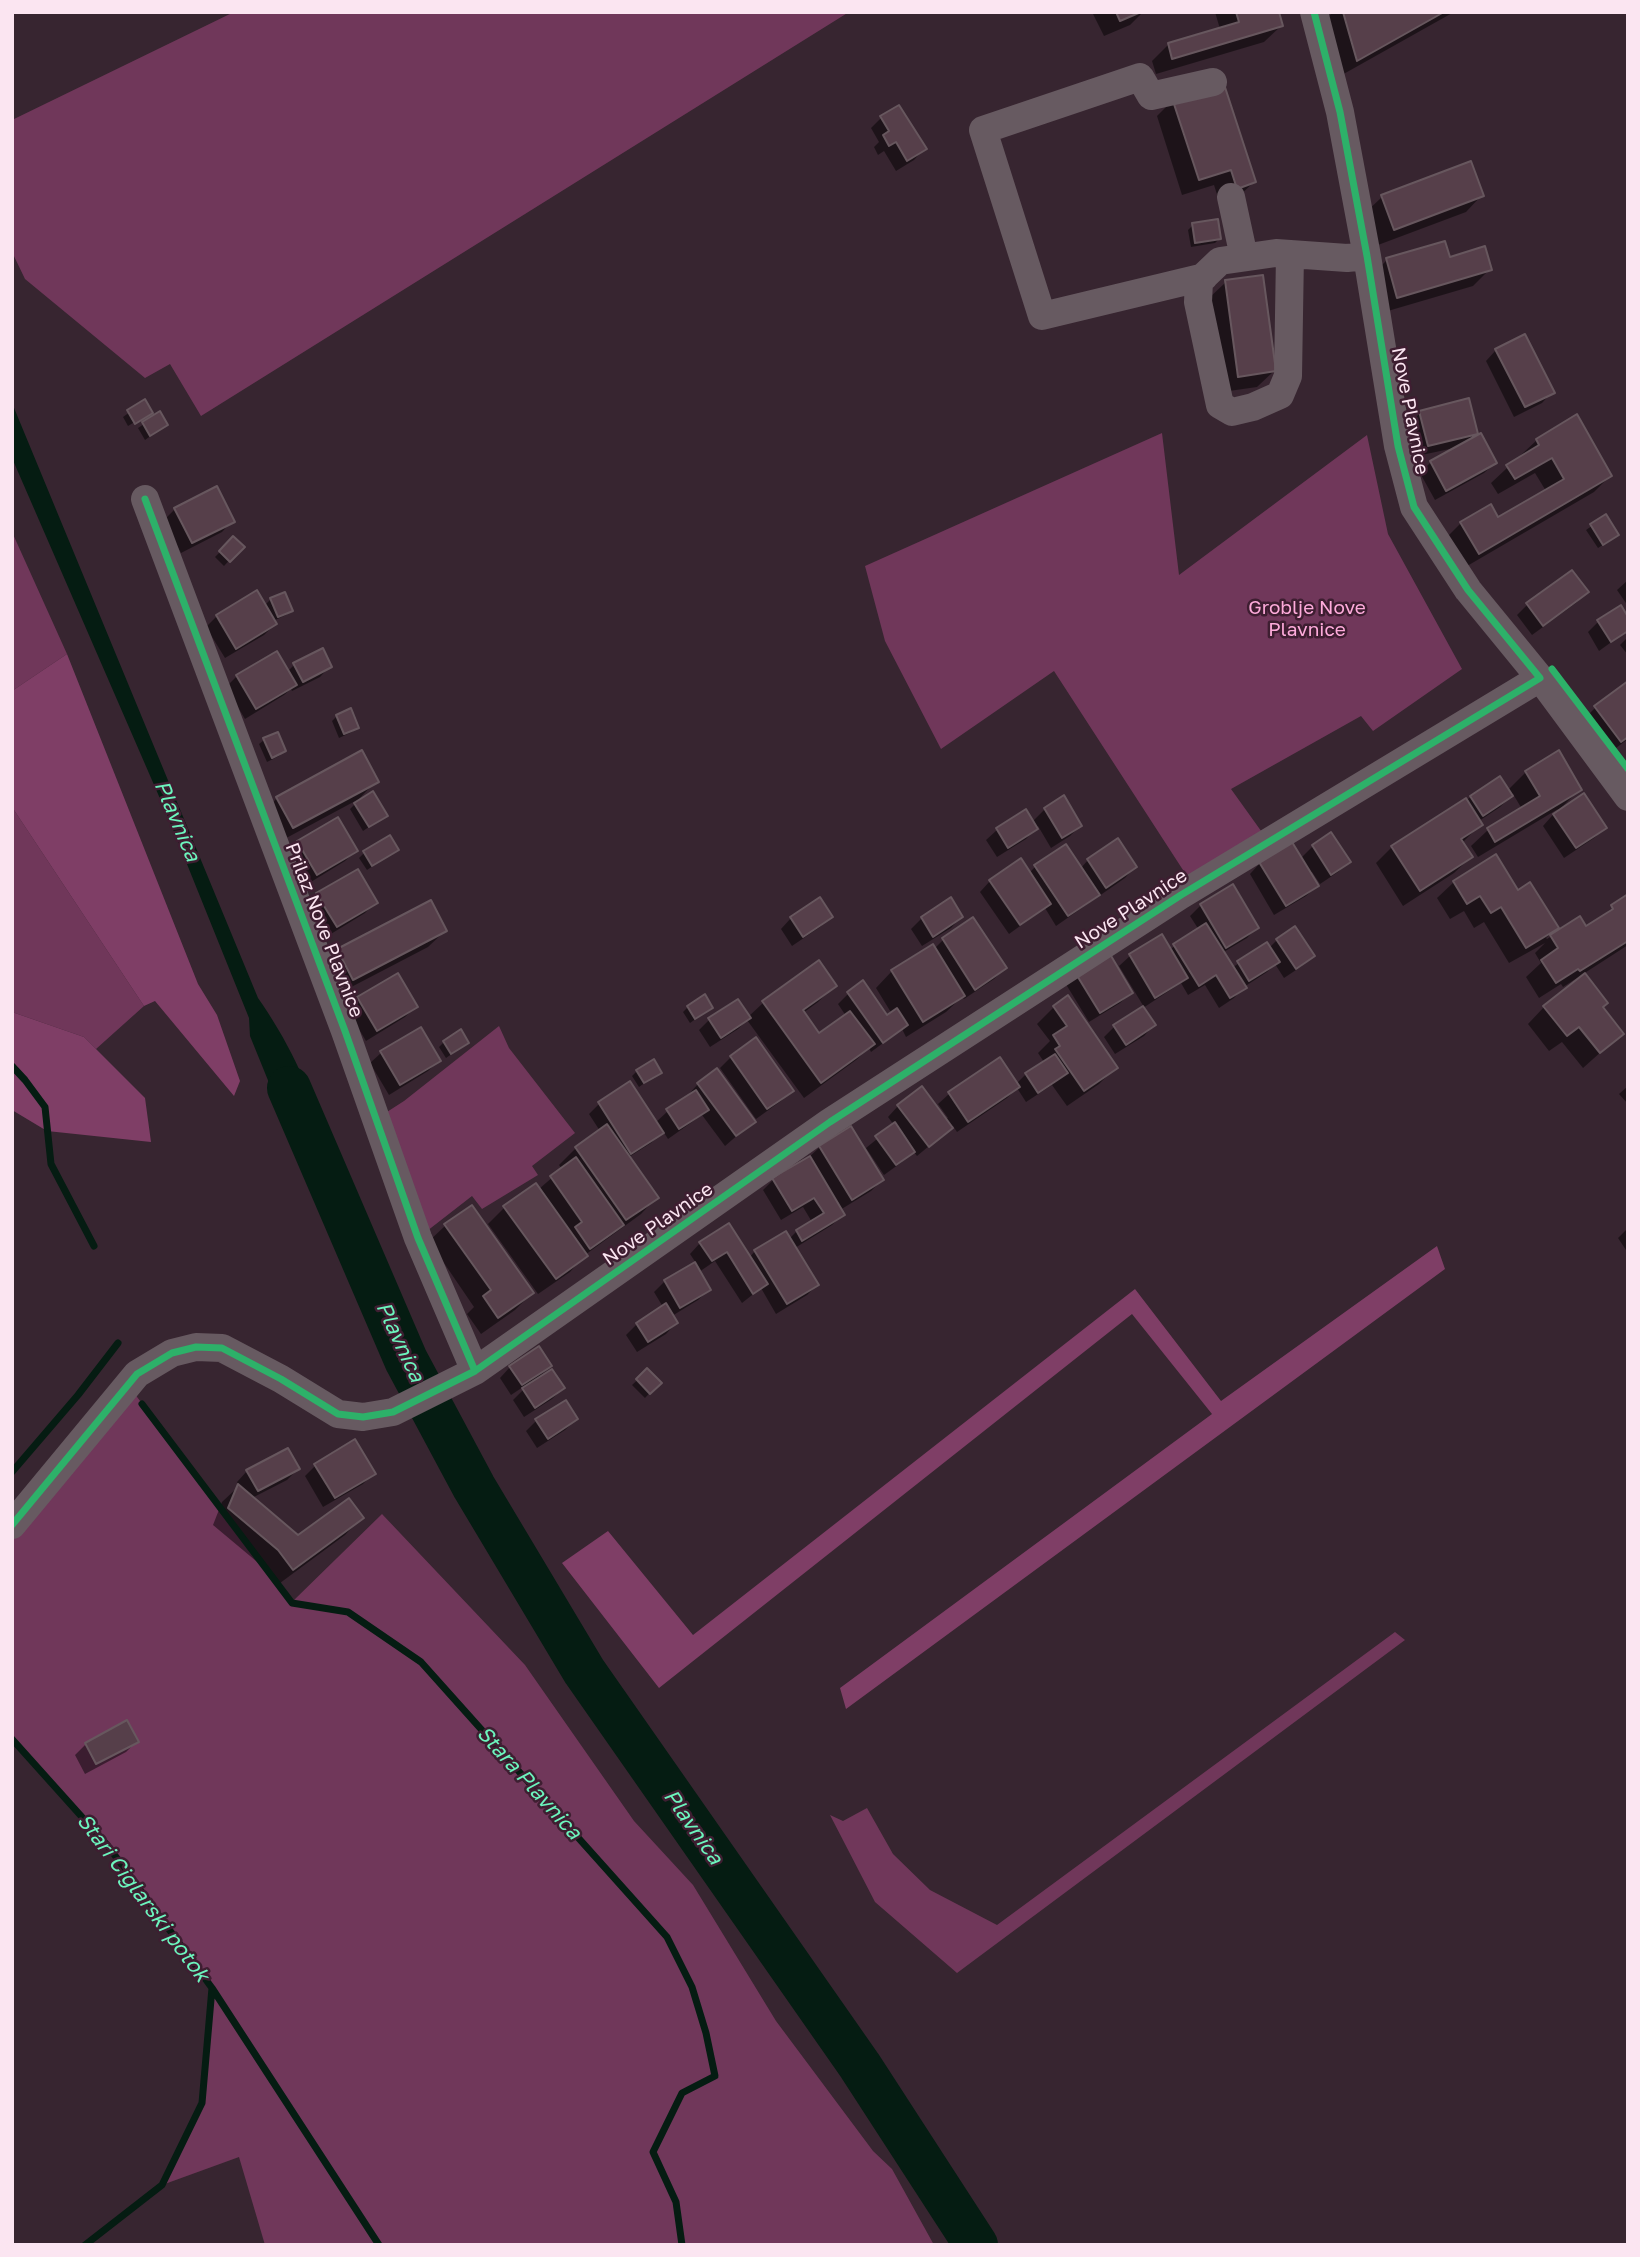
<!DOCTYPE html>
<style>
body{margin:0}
#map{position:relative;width:1640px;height:2257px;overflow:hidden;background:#372530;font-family:"Golos Text",sans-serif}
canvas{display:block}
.frame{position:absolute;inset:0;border:14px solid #fbe5f1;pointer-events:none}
</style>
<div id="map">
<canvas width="1640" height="2257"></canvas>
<div class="frame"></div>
</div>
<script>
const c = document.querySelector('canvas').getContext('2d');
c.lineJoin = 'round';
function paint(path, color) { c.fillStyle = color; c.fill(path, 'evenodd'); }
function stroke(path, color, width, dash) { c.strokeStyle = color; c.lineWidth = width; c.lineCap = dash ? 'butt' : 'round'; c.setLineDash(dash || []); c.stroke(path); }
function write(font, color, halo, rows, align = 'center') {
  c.font = font + ' "Golos Text",sans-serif'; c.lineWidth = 5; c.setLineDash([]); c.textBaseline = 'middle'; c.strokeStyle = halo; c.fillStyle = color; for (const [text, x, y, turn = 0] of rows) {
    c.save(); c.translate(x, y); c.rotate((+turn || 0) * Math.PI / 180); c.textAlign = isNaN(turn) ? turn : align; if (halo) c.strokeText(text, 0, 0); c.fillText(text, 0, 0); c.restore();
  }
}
paint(new Path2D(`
 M234,12H849L201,416L170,364L145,378L25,279L12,252V120Z
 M1162,433L1179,575L1367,435L1388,534L1462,669L1373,731L1361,716L1231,789L1269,842L1194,887L1054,671L941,749L885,641L865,566Z
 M12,532L67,654L12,691Z
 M12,807L144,1006L96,1049L84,1037L12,1012Z
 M499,1026L509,1048L575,1133L532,1166L538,1175L482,1209L472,1196L418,1238L376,1119L404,1101Z
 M128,1385L292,1602L382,1514L525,1665L634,1821L693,1885L776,2021L873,2151L892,2169L934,2245H265L239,2157L162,2185L202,2103L212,1988L108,1846L12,1739V1525Z
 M1395,1632L1405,1640L957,1973L875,1902L830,1815L843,1821L867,1808L893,1854L930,1890L997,1925Z`), '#70375a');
paint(new Path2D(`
 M67,654L198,984L217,1015L240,1081L234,1096L155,1001L144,1006L12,807V691Z
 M12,1012L84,1037L145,1098L151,1142L47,1131L12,1110Z
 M1437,1246L1445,1269L846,1709L840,1688L1212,1414L1132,1314L659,1688L562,1563L608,1531L693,1635L1135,1289L1221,1401Z`), '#7f3e66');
paint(new Path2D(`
 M12,403L258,998C286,1038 310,1085 322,1133L313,1144L299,1134L276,1100L250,1036L249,1018L168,817L12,458Z`), '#051c12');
paint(new Path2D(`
 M1092,12H1143L1130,25L1104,36Z
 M1215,12H1277L1281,26L1264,42L1156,74L1152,61L1169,44L1220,29Z
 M1333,12H1454L1340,76L1324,21Z
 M1173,100L1254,182L1237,198L1220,204L1214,185L1182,195L1157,116Z
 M881,118L924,149L914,160L896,171L884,151L878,155L874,147L879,142L871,128Z
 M1482,195L1466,212L1378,245L1365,213L1382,197Z
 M1193,225L1220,238L1215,243L1191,247L1188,230Z
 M1448,259L1490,269L1473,286L1381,313L1370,277L1387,260Z
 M1226,282L1274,371L1257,387L1222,392L1209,298Z
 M1496,350L1552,392L1542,403L1514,417L1486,361Z
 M144,402L148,414L128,426L123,417Z
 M1420,413L1476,433L1469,441L1495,463L1484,473L1435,500L1420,473L1431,462L1459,447L1417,456L1410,423Z
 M159,414L166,425L145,440L138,428Z
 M1537,440L1610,476L1594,492L1462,569L1445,539L1461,523L1498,519L1546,491L1535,473L1498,494L1491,483Z
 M175,509L232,521L222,532L181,553L164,520Z
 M1605,517L1612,539L1598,548L1586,530Z
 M233,539L242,547L224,566L215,557Z
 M1628,580V606L1617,590Z
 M1587,592L1576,603L1532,635L1517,615L1527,605Z
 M271,599L291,611L286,615L273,621L275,624L264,635L225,658L206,627L217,616L264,606Z
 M1598,622L1628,630L1599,651L1588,632Z
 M1628,637V655L1620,645Z
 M294,665L330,666L320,677L292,691L291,689L284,695L245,719L226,687L237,676L287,672Z
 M1628,683V739L1604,757L1579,724L1596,707Z
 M337,716L357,728L352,732L339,738L332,721Z
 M264,740L284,751L279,756L267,762L259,744Z
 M1526,772L1580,789L1561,808L1605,828L1594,838L1564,858L1543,826L1558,809L1478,857L1471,846L1488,830L1522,809L1513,794L1500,807L1479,821L1481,824L1462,843L1471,857L1454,873L1403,906L1376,863L1392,847L1471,797L1507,791Z
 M376,781L359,799L277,843L261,815L277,798Z
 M356,803L385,816L363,831L350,809Z
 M1045,809L1080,826L1070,836L1051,848L1038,826L1026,839L997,857L986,840L997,830L1025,811L1032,822Z
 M337,819L356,850L345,861L306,885L287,853L298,843Z
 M1313,846L1349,861L1338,872L1320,884L1312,872L1309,874L1317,886L1306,896L1274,915L1250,874L1260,863L1300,859Z
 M397,850L367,870L359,858L364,853Z
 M1088,860L1135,867L1125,878L1056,926L1045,908L1009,934L980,892L990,881L1029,873L1035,867L1080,869Z
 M1454,882L1518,892L1556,928L1546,938L1547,939L1579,919L1585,929L1628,896V945L1563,987L1561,984L1539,998L1526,977L1541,963L1535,953L1545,943L1509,963L1484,922L1474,928L1464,911L1450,919L1437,898Z
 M318,894L375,902L365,913L326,937L307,905Z
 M950,900L961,917L951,928L922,946L911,929L922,918Z
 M1201,905L1257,927L1247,938L1222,953L1232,968L1266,944L1269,948L1277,940L1313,955L1302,966L1284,978L1275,964L1267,972L1244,987L1234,998L1219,1008L1205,985L1188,995L1181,983L1143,1008L1154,1025L1144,1036L1115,1054L1104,1037L1114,1027L1144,1007L1119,966L1130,956L1169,950L1199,930L1190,916Z
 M831,917L820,927L792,946L781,929L791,918Z
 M973,920L1005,968L994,979L964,999L962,997L946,1012L906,1037L902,1029L871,1052L869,1048L856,1060L804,1098L747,1020L738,1029L710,1047L699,1030L709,1020L748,1017L763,1003L818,963L835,985L818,1002L803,1013L819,1035L846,1016L838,1004L849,993L887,1018L892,1014L876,988L892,971L934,949L943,940Z
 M445,931L428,947L336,995L321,967L338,950Z
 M1074,970L1131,993L1120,1003L1089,1022L1064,981Z
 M397,975L416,1006L405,1017L366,1041L347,1009L358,999Z
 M1585,976L1601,1008L1621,1034L1583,1068L1562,1042L1549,1051L1528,1024L1544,1007Z
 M1068,998L1116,1067L1099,1084L1067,1106L1052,1085L1026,1102L1017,1088L1007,1098L957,1132L953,1126L917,1156L913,1151L902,1162L884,1175L866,1148L894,1125L888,1117L898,1106L945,1120L948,1118L938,1104L949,1094L999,1060L1016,1084L1026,1074L1044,1062L1038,1053L1050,1041L1037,1024L1054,1007Z
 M688,1007L711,1008L690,1023L683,1012Z
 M420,1029L439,1060L428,1071L389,1095L370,1063L381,1053Z
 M755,1040L791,1091L781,1101L756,1119L720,1068L731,1057Z
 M444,1042L467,1043L446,1058L439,1047Z
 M637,1071L660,1072L639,1087L632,1076Z
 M698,1084L754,1121L725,1146L702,1115L668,1139L663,1131L651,1143L629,1157L657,1197L641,1214L585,1255L570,1272L538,1294L488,1224L505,1207L539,1189L562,1169L559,1165L576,1148L600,1131L589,1114L599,1104L655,1123L668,1111L689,1097L688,1095Z
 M1628,1086V1104L1619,1094Z
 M820,1147L882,1180L871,1191L840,1210L843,1214L832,1225L795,1248L817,1285L807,1295L776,1314L761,1288L742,1303L715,1261L699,1272L709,1289L698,1300L672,1316L676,1323L666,1334L637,1352L626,1335L637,1324L663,1307L654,1292L665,1281L696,1263L690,1254L700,1243L749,1258L755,1251L789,1239L797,1231L812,1222L803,1207L781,1220L763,1190L773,1180L808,1158Z
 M446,1225L532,1293L515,1310L481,1334L467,1314L474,1307L429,1241Z
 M1628,1228V1253L1618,1238Z
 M550,1366L536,1380L563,1388L552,1399L524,1417L513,1400L527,1386L526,1385L511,1395L500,1378L510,1367Z
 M647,1371L659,1383L645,1398L632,1385Z
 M576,1419L565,1430L537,1448L526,1431L536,1421Z
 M316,1465L373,1473L363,1484L323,1507L305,1476Z
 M298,1469L287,1480L252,1498L298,1537L361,1518L345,1535L276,1586L262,1566L213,1525L222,1502L239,1486L237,1482L247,1471Z
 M136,1742L126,1752L85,1774L75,1755L86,1744Z`), '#0007');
stroke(new Path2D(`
 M12,1066L25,1080L45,1107L51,1164L94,1246
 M142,1404L292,1603L348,1612L421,1662L667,1937L692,1987L706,2033L715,2076L682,2093L653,2152L676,2202L682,2245
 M12,1472L78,1395L118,1343
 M12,1739L108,1846L212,1988L202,2103L162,2185L85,2245
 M212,1988L379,2245`), '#051c12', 7);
stroke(new Path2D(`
 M289,1088L406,1360L474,1487L584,1671L860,2066L976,2245`), '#051c12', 44);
const building = new Path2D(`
 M1116,12H1141L1120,21Z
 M1236,12H1279L1283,26L1172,59L1168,43L1239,22Z
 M1343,12H1444L1357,61Z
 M1223,81L1256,182L1237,189L1231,170L1199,180L1172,98Z
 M899,105L927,149L907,161L896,142L889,146L883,135L889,131L880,116Z
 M1471,161L1484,196L1394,230L1381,195Z
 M1218,219L1221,239L1195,243L1192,223Z
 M1445,241L1450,257L1485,246L1492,270L1397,298L1386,258Z
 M1263,275L1276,371L1238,377L1225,280Z
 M1525,334L1555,393L1525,407L1495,349Z
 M1469,398L1478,434L1428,446L1419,411Z
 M145,399L153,413L135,424L127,410Z
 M160,411L168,425L150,436L142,422Z
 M1577,414L1612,476L1479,554L1460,522L1491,504L1498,517L1564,479L1552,458L1515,479L1506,465L1539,445L1536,439Z
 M1481,433L1497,463L1446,491L1430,461Z
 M217,486L235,522L192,543L174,508Z
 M1606,514L1619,535L1603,545L1590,524Z
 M233,536L245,547L230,562L219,551Z
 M1572,570L1589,592L1543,626L1526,603Z
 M257,590L277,624L236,649L216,615Z
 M285,592L293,611L278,617L270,598Z
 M1621,605L1628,617V631L1611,642L1597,620Z
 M323,648L332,667L303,682L293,663Z
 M277,651L297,685L256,709L236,675Z
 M1628,681V737L1621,742L1594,706Z
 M351,708L359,728L344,734L336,715Z
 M278,732L286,751L272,758L263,738Z
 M362,750L379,782L293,828L276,797Z
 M1559,750L1582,790L1495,842L1487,828L1540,796L1525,771Z
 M1500,776L1513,796L1483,816L1470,796Z
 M373,791L388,816L369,827L354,803Z
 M1584,793L1607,828L1576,848L1553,814Z
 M1064,795L1082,826L1062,838L1044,808Z
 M1466,798L1483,825L1461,839L1473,857L1420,891L1391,846Z
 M1026,809L1038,829L1008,848L996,828Z
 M338,817L358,851L317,875L297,841Z
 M1331,832L1351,862L1331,875L1312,845Z
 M390,835L399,850L372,866L363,851Z
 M1118,838L1137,867L1106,888L1087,859Z
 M1292,842L1319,886L1286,906L1259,862Z
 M1066,844L1100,895L1068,916L1034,865Z
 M1496,854L1518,890L1530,882L1559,928L1526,948L1501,907L1491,913L1480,896L1467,904L1453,881Z
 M1021,858L1051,904L1020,925L989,880Z
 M358,869L378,903L337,927L316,893Z
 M1233,884L1259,928L1226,948L1200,904Z
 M1628,894V941L1580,971L1578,969L1556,983L1541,960L1558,948L1550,935L1580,916L1586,926L1613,909L1611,905Z
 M820,897L833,917L803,937L790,917Z
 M951,897L963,917L933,937L921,917Z
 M431,900L447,931L353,980L337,949Z
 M973,917L1007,968L975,990L942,938Z
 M1206,923L1247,988L1230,998L1216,975L1199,986L1173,944Z
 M1295,926L1315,956L1296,969L1276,939Z
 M1162,934L1188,978L1155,998L1129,954Z
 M1267,942L1280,962L1249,981L1237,961Z
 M933,944L965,996L923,1022L891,970Z
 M1107,949L1133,993L1100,1013L1073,969Z
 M819,960L837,986L803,1010L819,1033L850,1011L875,1044L821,1083L762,1001Z
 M398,973L418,1007L377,1031L357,997Z
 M1585,973L1608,1003L1603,1007L1624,1034L1600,1053L1579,1027L1567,1036L1543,1006Z
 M863,980L887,1015L897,1008L908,1025L883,1043L847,992Z
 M705,994L713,1008L695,1019L687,1006Z
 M1068,995L1118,1068L1084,1091L1055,1049L1060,1046L1053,1035L1067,1026L1053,1006Z
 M738,999L751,1018L721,1038L708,1018Z
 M1143,1006L1156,1025L1126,1045L1113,1025Z
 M421,1027L441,1061L400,1085L380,1051Z
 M461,1029L469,1043L451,1054L443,1041Z
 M756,1037L794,1091L767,1109L730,1056Z
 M1055,1054L1068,1073L1038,1093L1025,1073Z
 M1000,1057L1020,1087L968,1122L948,1092Z
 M654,1059L662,1073L644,1083L636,1070Z
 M717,1068L756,1122L736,1136L697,1083Z
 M630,1081L664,1133L631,1154L598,1102Z
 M922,1086L953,1128L929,1147L897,1105Z
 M696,1090L709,1110L679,1129L666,1109Z
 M895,1122L915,1152L896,1165L875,1136Z
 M607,1124L659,1198L626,1220L575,1147Z
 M851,1126L884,1180L852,1200L819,1146Z
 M810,1156L845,1215L802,1241L796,1230L824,1213L814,1198L792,1211L772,1178Z
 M576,1157L624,1225L590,1249L575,1227L582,1222L550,1176Z
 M536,1183L588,1256L556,1279L503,1206Z
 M472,1205L534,1293L498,1318L483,1296L491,1290L444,1224Z
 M729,1223L768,1284L753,1294L727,1252L712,1261L699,1242Z
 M786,1231L819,1285L787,1304L754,1250Z
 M695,1262L711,1290L680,1308L664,1280Z
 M666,1303L678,1323L648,1342L636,1323Z
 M539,1346L552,1366L522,1385L509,1366Z
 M647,1368L662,1383L650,1394L636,1379Z
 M552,1369L565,1388L535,1408L522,1388Z
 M566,1400L578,1419L548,1439L535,1419Z
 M355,1439L376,1474L335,1498L314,1464Z
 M288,1448L300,1469L258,1491L246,1470Z
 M238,1484L298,1535L349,1498L364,1518L293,1570L278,1550L228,1508Z
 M127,1720L139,1742L96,1764L85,1743Z`);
paint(building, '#563f4a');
stroke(building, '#67575e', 2);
stroke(new Path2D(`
 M1314,12L1340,112L1367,256L1398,446L1414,507L1468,590L1540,678L1628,797
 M1231,197L1244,257
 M1290,254L1288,376L1280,395L1253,407L1232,412L1220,405L1198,302L1199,281L1220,261L1276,253L1347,258L1367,256
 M1204,277L1042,316L983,130L1140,77L1151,96L1213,82
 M145,499L345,1031L418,1238L475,1371
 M12,1525L137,1374L172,1353L196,1347L222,1348L281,1379L338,1414L363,1417L393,1412L475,1371L830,1122L1181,895L1540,678`), '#675a61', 28);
stroke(new Path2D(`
 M145,499L345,1031L418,1238L475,1371
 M1552,669L1628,769
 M12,1525L137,1374L172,1353L196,1347L222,1348L281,1379L338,1414L363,1417L393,1412L475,1371L830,1122L1181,895L1540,678L1468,590L1414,507L1398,446L1367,256L1340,112L1314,12`), '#2db169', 7);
write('19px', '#fbe5f1', '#3e1e31', [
 ["Nove Plavnice",1410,411,79],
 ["Nove Plavnice",1131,909,-33],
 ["Prilaz Nove Plavnice",324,930,69],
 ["Nove Plavnice",658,1224,-35]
]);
write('19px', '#feabdb', '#3e1e31', [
 ["Groblje Nove",1307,608],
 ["Plavnice",1307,630]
]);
write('italic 21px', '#6cf4bd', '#3e1e31', [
 ["Plavnica",177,821,67],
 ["Plavnica",400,1342,65],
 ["Stara Plavnica",529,1783,48],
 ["Plavnica",693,1827,55],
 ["Stari Ciglarski potok",143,1898,53]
]);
</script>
